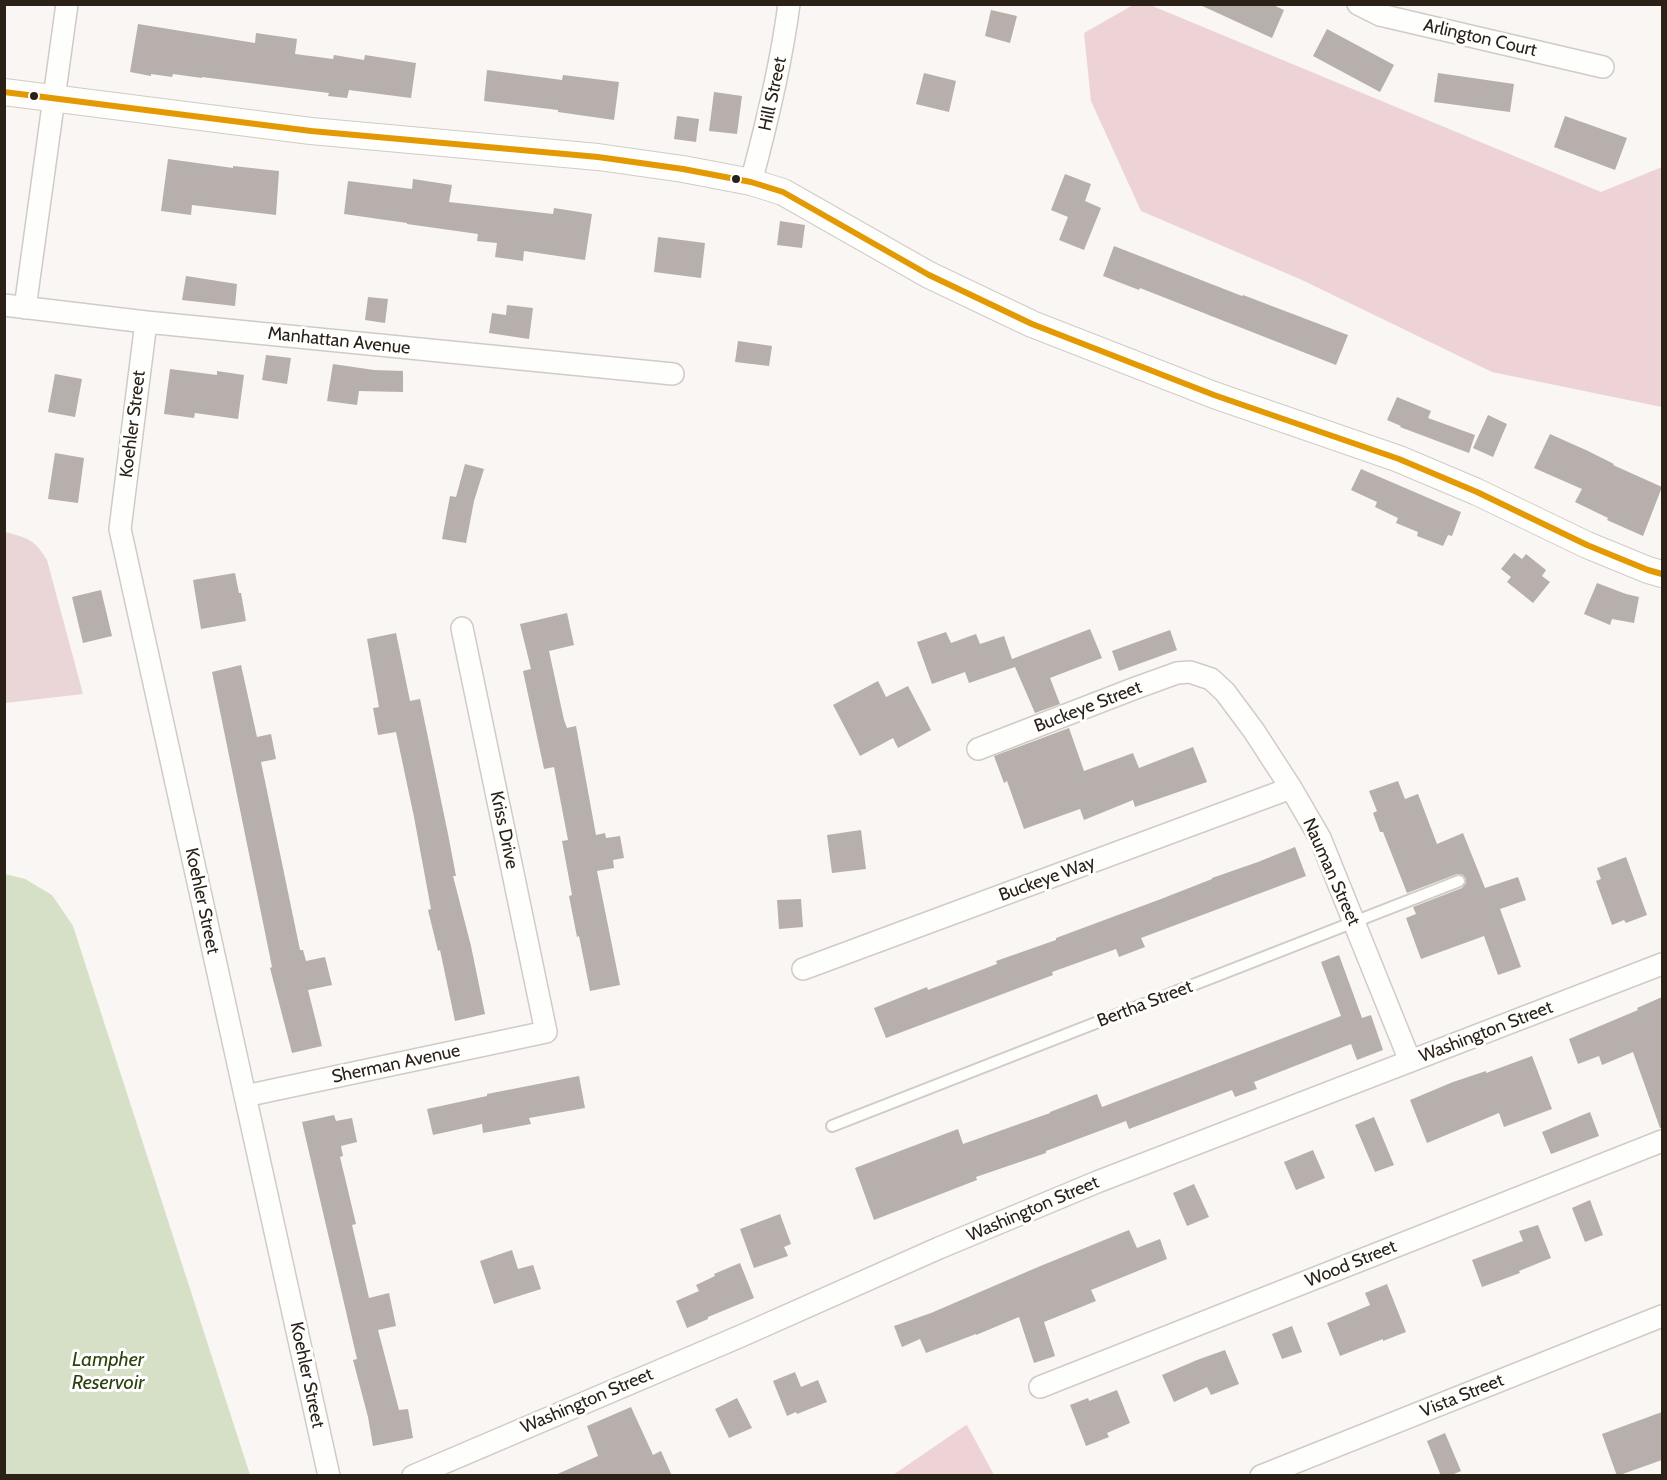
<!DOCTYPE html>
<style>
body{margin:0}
#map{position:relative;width:1667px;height:1480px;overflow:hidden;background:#f9f6f4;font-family:Cabin,sans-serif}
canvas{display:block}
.frame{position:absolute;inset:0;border:6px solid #2b2116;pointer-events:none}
</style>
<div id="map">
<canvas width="1667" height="1480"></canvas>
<div class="frame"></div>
</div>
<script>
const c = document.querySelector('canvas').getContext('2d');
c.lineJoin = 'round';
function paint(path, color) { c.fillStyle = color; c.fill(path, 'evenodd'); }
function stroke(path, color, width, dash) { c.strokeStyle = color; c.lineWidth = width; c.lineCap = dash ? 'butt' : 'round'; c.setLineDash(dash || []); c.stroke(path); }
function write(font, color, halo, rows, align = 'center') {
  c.font = font + ' Cabin,sans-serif'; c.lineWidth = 6; c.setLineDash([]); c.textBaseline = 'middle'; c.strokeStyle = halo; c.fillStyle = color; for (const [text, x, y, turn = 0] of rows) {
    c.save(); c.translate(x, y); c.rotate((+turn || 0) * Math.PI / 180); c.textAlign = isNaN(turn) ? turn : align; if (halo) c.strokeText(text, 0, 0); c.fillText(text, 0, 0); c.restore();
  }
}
paint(new Path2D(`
 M5,532C28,538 34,539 47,560L83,694L5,703Z`), '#ead6d7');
paint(new Path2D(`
 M1133,5H1150L1601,192L1662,167V407L1492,372L1302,280L1141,211L1091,101L1084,33Z
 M967,1425L994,1475H893L966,1425Z`), '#edd3d5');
paint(new Path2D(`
 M5,874L25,879L52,895L73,926L250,1475H5Z`), '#d5e0c6');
paint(new Path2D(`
 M1198,4H1271L1284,10L1272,38Z
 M991,10L1017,16L1010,43L985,36Z
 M138,24L255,43L256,33L297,39L295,54L333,59L334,55L364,60L365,55L416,63L411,98L349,90L347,98L328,96L329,93L202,77V78L173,74L172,77L151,74V76L130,72Z
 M1327,29L1394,65L1380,92L1313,56Z
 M487,70L562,80L563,75L619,82L614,120L558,112V110L484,101Z
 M924,73L956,81L949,112L916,104Z
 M1438,73L1514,84L1510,112L1434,102Z
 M714,92L742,96L737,134L709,131Z
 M677,116L699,119L696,142L674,139Z
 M1565,116L1627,138L1615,170L1554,147Z
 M168,159L233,168V166L279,171L276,215L192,205L191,215L161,211Z
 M1065,174L1091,184L1085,201L1101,208L1084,250L1059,240L1068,217L1051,210Z
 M413,179L452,185L449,202L553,214L554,208L592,214L585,260L524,251L523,261L495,257L497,243L477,241L478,234L407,224V223L344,214L348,181L412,189Z
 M780,221L805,225L802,248L777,245Z
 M658,237L705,243L701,278L654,272Z
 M1114,246L1242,296L1243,295L1348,335L1336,365L1140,288L1139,290L1103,276Z
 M186,276L237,284L235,306L182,300Z
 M368,297L388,299L385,323L365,320Z
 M507,305L533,308L529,339L489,333L492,313L506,315Z
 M738,341L772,346L769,366L735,362Z
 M266,355L291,358L287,384L262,380Z
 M333,364L374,370L403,371V392L359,391L357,405L327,401Z
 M170,369L217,375V371L244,375L238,419L195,413L194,418L164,414Z
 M55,374L82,379L75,417L48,412Z
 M1397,397L1431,411L1428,418L1475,435L1469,453L1400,427L1401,426L1387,420Z
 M1488,415L1507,424L1493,457L1473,448Z
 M1550,434L1588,451L1614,464L1613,465L1662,487L1643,536L1607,520L1608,518L1575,502L1582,489L1534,468Z
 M55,453L84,458L78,503L48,499Z
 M465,464L484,469L474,501L466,543L442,539L450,496L456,497Z
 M1361,469L1461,512L1452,536L1448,535L1443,546L1417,536L1418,532L1396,523L1398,518L1375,507L1377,502L1351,490Z
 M1514,553L1522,559L1526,554L1546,570L1542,576L1550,582L1533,603L1507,582L1511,577L1501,569Z
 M235,573L239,593H241L246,621L201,629L193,580Z
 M1597,583L1626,594L1639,597L1634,623L1612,619L1610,625L1584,614Z
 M101,590L112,636L83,643L72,597Z
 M567,613L574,645L549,651L564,720L567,728L576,726L596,835L605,833L606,838L620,836L624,858L613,860L614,868L597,871L620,985L590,991L579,936L577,937L569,896L572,895L562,841L568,840L554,767L544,769L523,671L531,669L520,624Z
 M1090,629L1102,658L1050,678L1060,704L1035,713L1015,667L969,683L965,672L932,684L917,642L946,632L951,643L976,634L980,644L1004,636L1012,659Z
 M1170,630L1177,650L1119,671L1112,651Z
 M396,633L410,701L420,699L448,834L456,876H453L471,946L485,1014L455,1021L440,950L438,951L428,910L431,909L414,817L396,732L378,735L373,708L379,707L367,639Z
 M241,665L257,737L271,734L276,759L261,762L300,950H303L306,961L325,957L332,985L308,990L322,1046L292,1053L270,968L272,967L270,957L212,672Z
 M878,681L886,697L908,686L931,730L898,748L893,738L860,756L833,705Z
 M1069,728L1084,771L1133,753L1139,768L1193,747L1207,782L1135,807L1133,800L1084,820L1080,809L1024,829L1007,781L1004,783L994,756Z
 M1398,781L1405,799L1418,794L1437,844L1463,833L1485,888L1518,877L1526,900L1500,909L1521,967L1498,975L1484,936L1421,959L1406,918L1416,914L1413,907L1462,888L1466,883V879L1463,875L1457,874L1407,893L1383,832H1380L1373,813L1377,811L1369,791Z
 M861,830L866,869L832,873L827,835Z
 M1295,847L1306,876L1141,938L1145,947L1119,957L1116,949L1052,972L1053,975L886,1038L874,1008L927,987L928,990L997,964L996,961L1056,940V938L1161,899L1212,879V878L1258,862Z
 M1626,857L1647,915L1626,923L1624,920L1612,925L1596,881L1601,879L1597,868Z
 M801,899L803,927L779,929L777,900Z
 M1339,955L1362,1018L1371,1015L1383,1050L1357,1060L1351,1044L1254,1082L1257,1089L1235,1097L1232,1090L1129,1129L1126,1121L1046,1151V1153L976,1177L977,1180L874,1220L855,1168L958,1129L963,1144L1050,1113V1112L1097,1094L1102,1107L1341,1016L1321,962Z
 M1662,997V1128H1660L1633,1052L1602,1065L1599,1056L1578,1064L1569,1039L1638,1010L1637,1008Z
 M1532,1056L1552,1109L1504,1127L1499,1113L1427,1143L1410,1100L1453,1082L1486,1071V1073Z
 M579,1076L585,1108L529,1118L531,1124L483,1133L482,1124L433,1135L427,1109L487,1096V1094Z
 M1590,1112L1599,1136L1551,1154L1542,1132Z
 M334,1115L336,1121L352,1118L357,1142L341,1146L343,1156L340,1157L356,1224L352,1225L369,1298L389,1293L396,1326L378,1330L399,1410L408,1409L413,1438L373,1446L368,1417L353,1360L357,1359L302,1122Z
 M1374,1117L1394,1165L1375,1172L1355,1125Z
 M1313,1150L1325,1178L1296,1190L1284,1162Z
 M1194,1184L1209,1217L1187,1226L1173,1193Z
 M1590,1200L1603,1235L1585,1242L1572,1208Z
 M780,1214L791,1244L784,1247L788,1256L754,1268L740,1229Z
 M1538,1225L1551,1258L1519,1271L1520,1273L1482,1287L1472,1260L1523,1241L1519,1231Z
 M1129,1230L1137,1248L1160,1239L1167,1259L1091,1290L1096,1301L1044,1322L1055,1356L1034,1363L1019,1317L976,1335V1334L926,1353L920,1339L902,1347L894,1326L931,1313L1038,1267Z
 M512,1250L518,1269L533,1265L541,1289L494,1304L480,1261Z
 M740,1263L754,1298L708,1317V1319L687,1328L676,1301L699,1291L696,1285L715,1276L714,1274Z
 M1387,1284L1406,1332L1383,1341V1339L1340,1356L1327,1323L1370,1305L1365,1293Z
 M1292,1326L1302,1352L1282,1359L1272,1334Z
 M1225,1350L1239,1384L1211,1395L1207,1387L1174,1402L1162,1375L1197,1360Z
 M795,1372L801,1387L818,1380L827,1402L797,1414L796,1412L787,1416L773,1381Z
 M1117,1390L1130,1423L1107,1433L1109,1437L1086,1446L1070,1405L1088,1398L1089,1401Z
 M737,1398L752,1428L729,1438L715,1409Z
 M631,1407L653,1455L661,1451L672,1476H553L598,1456L587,1426Z
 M1662,1412V1460L1617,1476L1602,1434Z
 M1445,1433L1461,1471L1449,1476H1441L1427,1441Z`), '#b7afab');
const service = new Path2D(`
 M832,1126L1459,881`);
const minor = new Path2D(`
 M1358,4L1380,15L1603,67
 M751,182C767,123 781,65 789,4
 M4,305L146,322L673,374
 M25,308L67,4
 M146,322L120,529L329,1476
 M978,749L1133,689L1177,673L1190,672L1211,679L1225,692L1254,731L1291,788L1320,838L1410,1061
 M803,969L1291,788
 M245,1096L546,1032L462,628
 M1040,1387L1662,1141
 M413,1476L741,1336L939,1248L1097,1182L1662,964
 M1261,1476L1662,1316`);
const tertiary = new Path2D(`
 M4,92L311,131L598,157L683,169L751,182L783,192L929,275L1032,324L1214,395L1399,459L1477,492L1587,545L1648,570L1662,574`);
stroke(service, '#d1cbc5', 14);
stroke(minor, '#d1cbc5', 24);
stroke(tertiary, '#d1cbc5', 28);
stroke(service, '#fefefd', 10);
stroke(minor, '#fefefd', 21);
stroke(tertiary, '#fefefd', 26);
stroke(new Path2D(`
 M4,92L311,131L598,157L683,169L751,182L783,192L929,275L1032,324L1214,395L1399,459L1477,492L1587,545L1648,570L1662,574`), '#e39902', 6);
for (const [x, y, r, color] of [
 [34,96,5,"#2b2116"],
 [736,179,5,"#2b2116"]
]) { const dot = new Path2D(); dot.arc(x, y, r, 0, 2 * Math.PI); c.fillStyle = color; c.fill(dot); stroke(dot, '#fff', 2); }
write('18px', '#2b2116', '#fff', [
 ["Arlington Court",1480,38,13],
 ["Hill Street",773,94,-78],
 ["Manhattan Avenue",339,341,6],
 ["Koehler Street",133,424,-83],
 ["Buckeye Street",1088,707,-21],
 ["Kriss Drive",504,830,78],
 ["Nauman Street",1331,872,66],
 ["Buckeye Way",1047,879,-20],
 ["Koehler Street",202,901,78],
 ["Bertha Street",1145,1004,-21],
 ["Washington Street",1486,1032,-21],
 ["Sherman Avenue",396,1064,-12],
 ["Washington Street",1033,1209,-23],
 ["Wood Street",1351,1264,-22],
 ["Koehler Street",307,1375,78],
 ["Vista Street",1462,1396,-22],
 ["Washington Street",587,1401,-23]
]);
write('italic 20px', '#2c430d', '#fff', [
 ["Lampher",108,1360],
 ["Reservoir",108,1383]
]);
</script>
